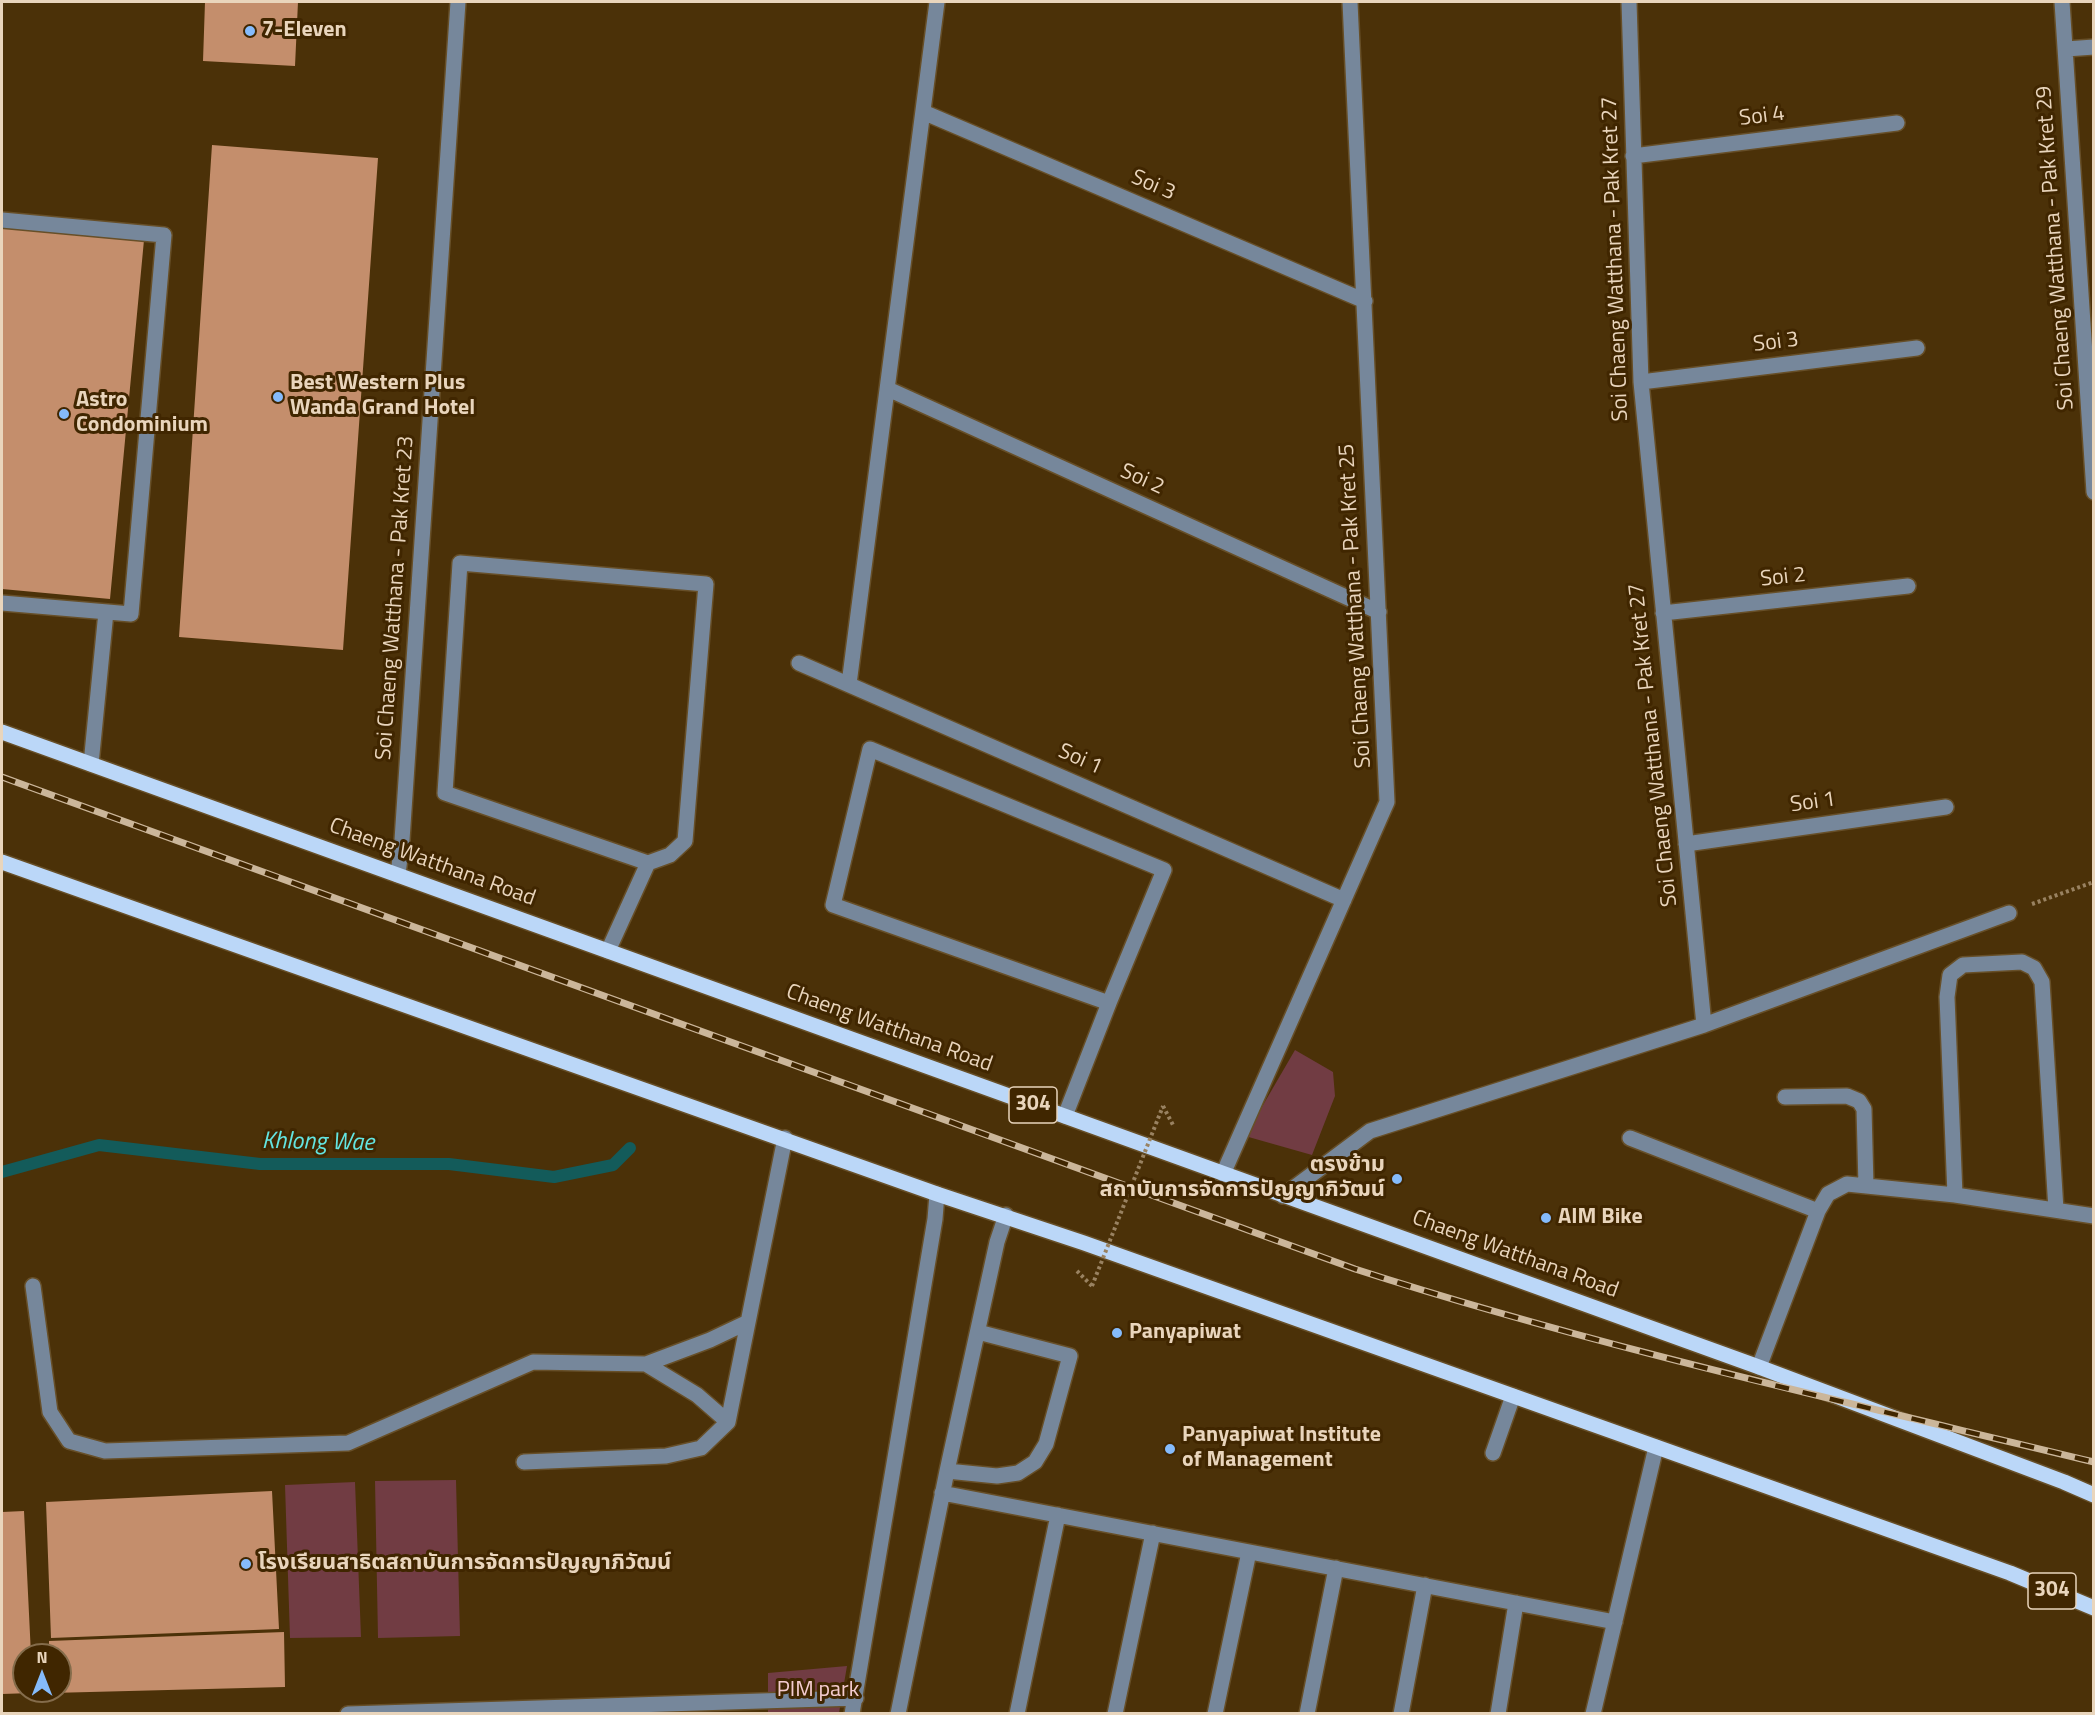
<!DOCTYPE html>
<meta charset="utf-8">
<style>
body{margin:0}
#map{position:relative;width:2095px;height:1715px;overflow:hidden;background:#4b3108;font-family:"Titillium Web",sans-serif}
canvas{display:block}
.frame{position:absolute;inset:0;border:3px solid #e9d5bc;pointer-events:none}
.north{position:absolute;left:12px;top:1643px;width:60px;height:60px;box-sizing:border-box;background:#402600;border:2px solid #846c4b;border-radius:50%;rotate:0deg;font-size:16px;font-weight:700;line-height:24px;text-align:center;color:#e9d5bc}
.north::after{content:'';display:block;margin:auto;width:21px;height:27px;background:#85bbfb;clip-path:polygon(50% 0,100% 100%,50% 72%,0 100%)}
</style>
<div id="map">
<canvas width="2095" height="1715"></canvas>
<div class="frame"></div>
<div class="north">N</div>
</div>
<script>
const c = document.querySelector('canvas').getContext('2d');
c.lineJoin = 'round';
function paint(path, color) { c.fillStyle = color; c.fill(path, 'evenodd'); }
function stroke(path, color, width, dash) { c.strokeStyle = color; c.lineWidth = width; c.lineCap = dash ? 'butt' : 'round'; c.setLineDash(dash || []); c.stroke(path); }
function write(font, color, halo, rows, align = 'center') {
  c.font = font + ' "Titillium Web","Noto Sans Thai",sans-serif'; c.lineWidth = 6; c.setLineDash([]); c.textBaseline = 'middle'; c.strokeStyle = halo; c.fillStyle = color; for (const [text, x, y, turn = 0] of rows) {
    c.save(); c.translate(x, y); c.rotate((+turn || 0) * Math.PI / 180); c.textAlign = isNaN(turn) ? turn : align; if (halo) c.strokeText(text, 0, 0); c.fillText(text, 0, 0); c.restore();
  }
}
paint(new Path2D(`
 M1295,1050L1333,1072L1335,1096L1312,1155L1245,1136Z
 M456,1480L460,1636L378,1638L375,1481Z
 M355,1482L361,1637L290,1638L285,1485Z
 M847,1666L839,1713L768,1714V1673Z`), '#713c43');
stroke(new Path2D(`
 M2,1172L99,1145L260,1164H449L554,1177L613,1165L630,1148`), '#135b5a', 12);
paint(new Path2D(`
 M205,2H298L295,66L203,61Z
 M212,145L378,158L343,650L179,637Z
 M2,227L144,240L110,599L2,589Z
 M272,1491L279,1629L51,1638L46,1502Z
 M24,1511L31,1655H24V1691H32V1693L2,1694V1512Z
 M284,1632L285,1687L51,1693V1691H60V1655H49V1641Z`), '#c48e6c');
const minor = new Path2D(`
 M2062,2L2094,492
 M2066,49L2094,47
 M923,112L1365,301
 M1633,156L1897,123
 M2,220L164,235L131,614L2,603
 M1641,382L1917,348
 M888,389L1379,612
 M1663,613L1908,586
 M799,663L1344,900
 M849,684L937,2
 M91,764L106,612
 M1686,844L1946,807
 M398,875L402,840L458,2
 M608,951L648,863L445,793L460,563L706,584L685,841L670,855L648,863
 M1704,1025L2009,913
 M1785,1097L1847,1096L1859,1101L1864,1109L1866,1186
 M1065,1116L1109,1003L833,905L870,749L1164,870L1109,1003
 M1630,1138L1818,1211
 M1223,1174L1387,802L1350,2
 M1955,1195L1947,997L1950,975L1963,965L2022,962L2034,968L2042,982L2056,1210
 M1283,1196L1370,1131L1704,1025L1641,382L1629,2
 M33,1286L50,1412L69,1441L105,1451L348,1443L533,1362L646,1364L697,1395L728,1422
 M646,1364L710,1340L748,1322
 M1759,1367L1818,1211L1828,1194L1847,1184L1955,1195L2094,1216
 M1493,1453L1513,1396
 M524,1462L666,1456L701,1448L728,1422L785,1138
 M947,1471L997,1476L1018,1473L1035,1462L1046,1444L1070,1356L978,1332
 M942,1493L1615,1622
 M348,1714L856,1698
 M852,1714L935,1219L937,1194
 M898,1714L947,1471L997,1242L1006,1215
 M1017,1714L1058,1515
 M1115,1714L1153,1533
 M1215,1714L1249,1552
 M1307,1714L1336,1568
 M1401,1714L1425,1585
 M1498,1714L1516,1603
 M1593,1714L1656,1447`);
const major = new Path2D(`
 M2,732L1759,1367L2064,1482L2094,1495
 M2,862L937,1194L1084,1243L2010,1573L2094,1608`);
stroke(minor, '#674f28', 18);
stroke(major, '#674f28', 18);
stroke(new Path2D(`
 M2032,904L2094,882
 M1163,1106L1173,1125
 M1077,1271L1092,1286`), '#998261', 4, [3, 3]);
stroke(minor, '#76879b', 15);
stroke(major, '#bbd7f8', 15);
const rail = new Path2D(`
 M2,777L1355,1269C1597,1347 1846,1402 2094,1462`);
stroke(rail, '#cbb69a', 7);
stroke(rail, '#402600', 4.5, [14]);
stroke(new Path2D(`
 M1092,1286L1163,1106`), '#998261', 4, [3, 3]);
for (const [x, y, r, color] of [
 [250,31,6,"#85bbfb"],
 [278,397,6,"#85bbfb"],
 [64,414,6,"#85bbfb"],
 [1397,1179,6,"#85bbfb"],
 [1546,1218,6,"#85bbfb"],
 [1117,1333,6,"#85bbfb"],
 [1170,1449,6,"#85bbfb"],
 [246,1564,6,"#85bbfb"]
]) { const dot = new Path2D(); dot.arc(x, y, r, 0, 2 * Math.PI); c.fillStyle = color; c.fill(dot); stroke(dot, '#402600', 2); }
for (const [x, y, w] of [
 [1033,1105,48],
 [2052,1591,48]
]) { const box = new Path2D(); box.roundRect(x - w / 2, y - 18, w, 36, 4.5); c.fillStyle = '#402600'; c.fill(box); stroke(box, '#e9d5bc', 1.5); }
write('bold 21px', '#e9d5bc', null, [
 ["304",1033,1105],
 ["304",2052,1591]
]);
write('bold 22px', '#e9d5bc', '#402600', [
 ["7-Eleven",262,31],
 ["Best Western Plus",290,384],
 ["Wanda Grand Hotel",290,409],
 ["Astro",76,401],
 ["Condominium",76,426],
 ["ตรงข้าม",1385,1166,"right"],
 ["สถาบันการจัดการปัญญาภิวัฒน์",1385,1191,"right"],
 ["AIM Bike",1558,1218],
 ["Panyapiwat",1129,1333],
 ["Panyapiwat Institute",1182,1436],
 ["of Management",1182,1461],
 ["โรงเรียนสาธิตสถาบันการจัดการปัญญาภิวัฒน์",258,1564]
], 'left');
write('22px', '#e9d5bc', '#402600', [
 ["Soi 4",1762,117,-7],
 ["Soi 3",1153,186,23],
 ["Soi Chaeng Watthana - Pak Kret 29",2056,248,-94],
 ["Soi Chaeng Watthana - Pak Kret 27",1616,259,-92],
 ["Soi 3",1776,343,-7],
 ["Soi 2",1142,480,24],
 ["Soi 2",1783,578,-6],
 ["Soi Chaeng Watthana - Pak Kret 23",396,598,-86],
 ["Soi Chaeng Watthana - Pak Kret 25",1356,606,-93],
 ["Soi Chaeng Watthana - Pak Kret 27",1654,745,-96],
 ["Soi 1",1080,760,24],
 ["Soi 1",1813,803,-8],
 ["Chaeng Watthana Road",432,863,20],
 ["Chaeng Watthana Road",889,1029,20],
 ["Chaeng Watthana Road",1515,1255,20]
]);
write('22px', '#f4cccf', '#402600', [
 ["PIM park",818,1691]
]);
write('italic 24px', '#63e5e1', '#402600', [
 ["Khlong Wae",318,1143,1]
]);
</script>
